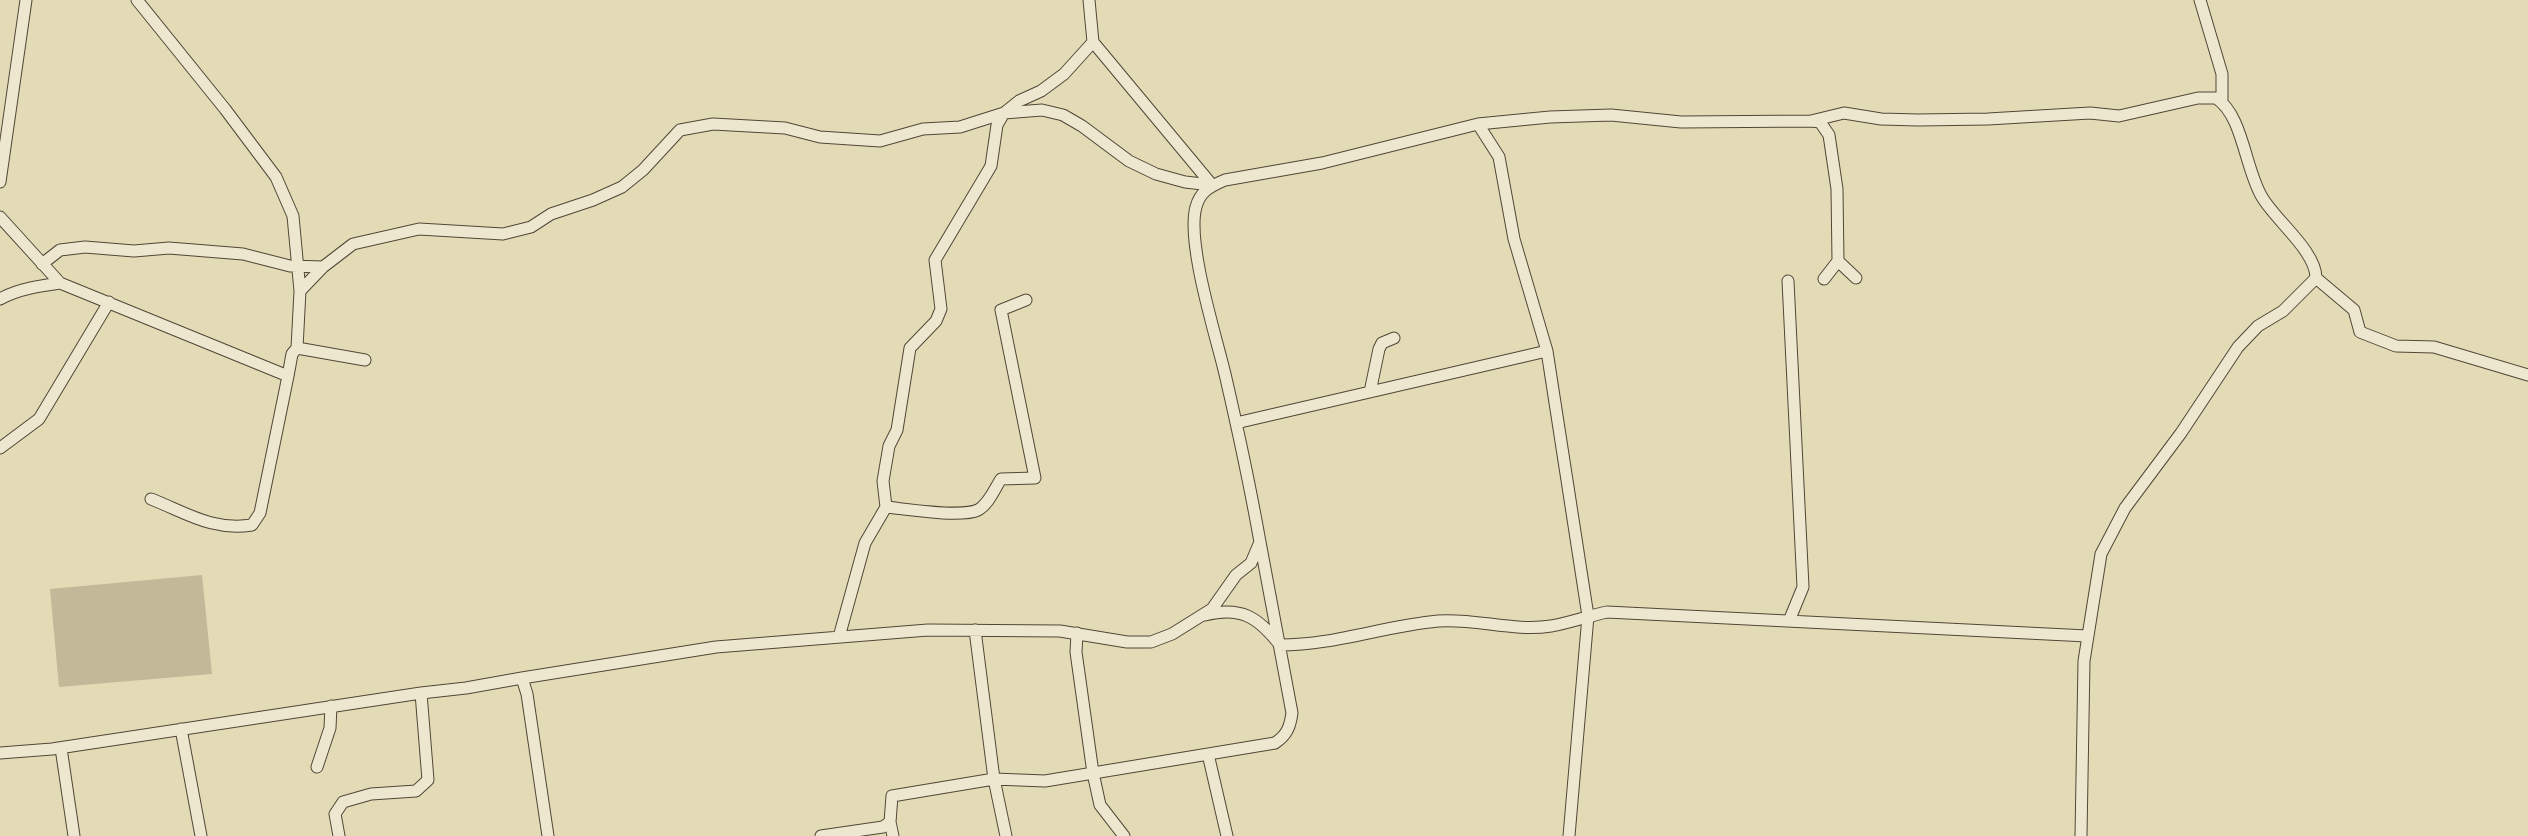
<!DOCTYPE html>
<style>
body{margin:0}
canvas{display:block;background:#e3dab6}
</style>
<canvas width="2528" height="836"></canvas>
<script>
const c = document.querySelector('canvas').getContext('2d');
c.lineJoin = 'round';
function paint(path, color) { c.fillStyle = color; c.fill(path, 'evenodd'); }
function stroke(path, color, width, dash) { c.strokeStyle = color; c.lineWidth = width; c.lineCap = dash ? 'butt' : 'round'; c.setLineDash(dash || []); c.stroke(path); }
paint(new Path2D(`
 M202,575L212,674L59,687L50,589Z`), '#c2b999');
const street = new Path2D(`
 M137,0L225,109L276,177L293,216L300,291
 M1089,0L1093,42L1212,185
 M2200,0L2222,74V102
 M1811,121L1820,122L1829,135L1837,189L1838,261L1824,279
 M0,182L26,0
 M0,217L60,283
 M1838,261L1856,278
 M42,264L60,250L85,247L134,251L169,248L243,254L290,266L323,267
 M2316,278L2354,310L2360,332L2396,346L2434,347L2528,375
 M1788,281L1803,587L1789,621
 M0,299C18,289 39,286 60,283L288,376L260,513L252,525C212,531 187,513 151,499
 M297,348L300,291L323,267L353,244L419,229L503,234L531,227L551,214L593,200L622,187L643,170L680,130L713,124L785,128L820,137L880,141L923,129L960,127L1004,113L1042,110L1063,115L1082,126L1129,161L1156,174L1185,182L1212,185
 M1547,351L1588,616L1569,836
 M288,376L292,354L297,348L365,360
 M1370,392L1379,349L1382,343L1394,338
 M1236,423L1547,351L1514,239L1499,157L1478,124
 M0,448L39,419L109,302
 M886,507L883,481L889,446L897,430L910,348L936,321L941,309L935,260L991,166L997,125L1004,113L1019,101L1041,91L1064,74L1093,42
 M1205,615C1241,606 1258,617 1280,645C1334,645 1384,626 1438,621C1475,618 1514,632 1551,626C1570,623 1588,616 1607,612L2087,636
 M975,630L994,779L1006,836
 M1077,633L1076,652L1093,773L1100,805L1124,836
 M839,637L865,543L886,507C906,509 961,518 978,510C989,504 995,488 1001,479L1035,478L1001,310L1026,300
 M522,678L716,647L928,630L1060,631L1127,642H1151L1172,634L1212,609L1236,575L1251,563L1260,542C1250,486 1238,430 1225,374C1216,336 1186,242 1196,207C1200,191 1211,186 1225,180L1322,163L1478,124L1550,117L1611,115L1681,122L1811,121L1844,113L1881,119L1918,120L1988,119L2090,113L2119,116L2198,98H2216C2243,115 2245,169 2262,197C2276,221 2316,251 2316,278L2283,311L2258,326L2238,347L2181,433L2125,508L2101,554L2084,661L2081,836
 M421,693L466,688L522,678L527,694L548,836
 M181,729L201,836
 M61,748L74,836
 M0,753L52,749L421,693L428,780L416,791L371,794L343,802L335,814L339,836
 M1208,754L1227,836
 M317,767L330,728L331,706
 M890,822L893,836
 M821,836L883,827L890,822L892,796L994,779L1045,781L1275,743C1287,735 1290,727 1292,713L1260,542`);
stroke(street, '#514736', 13);
stroke(street, '#ede7d0', 11);
</script>
